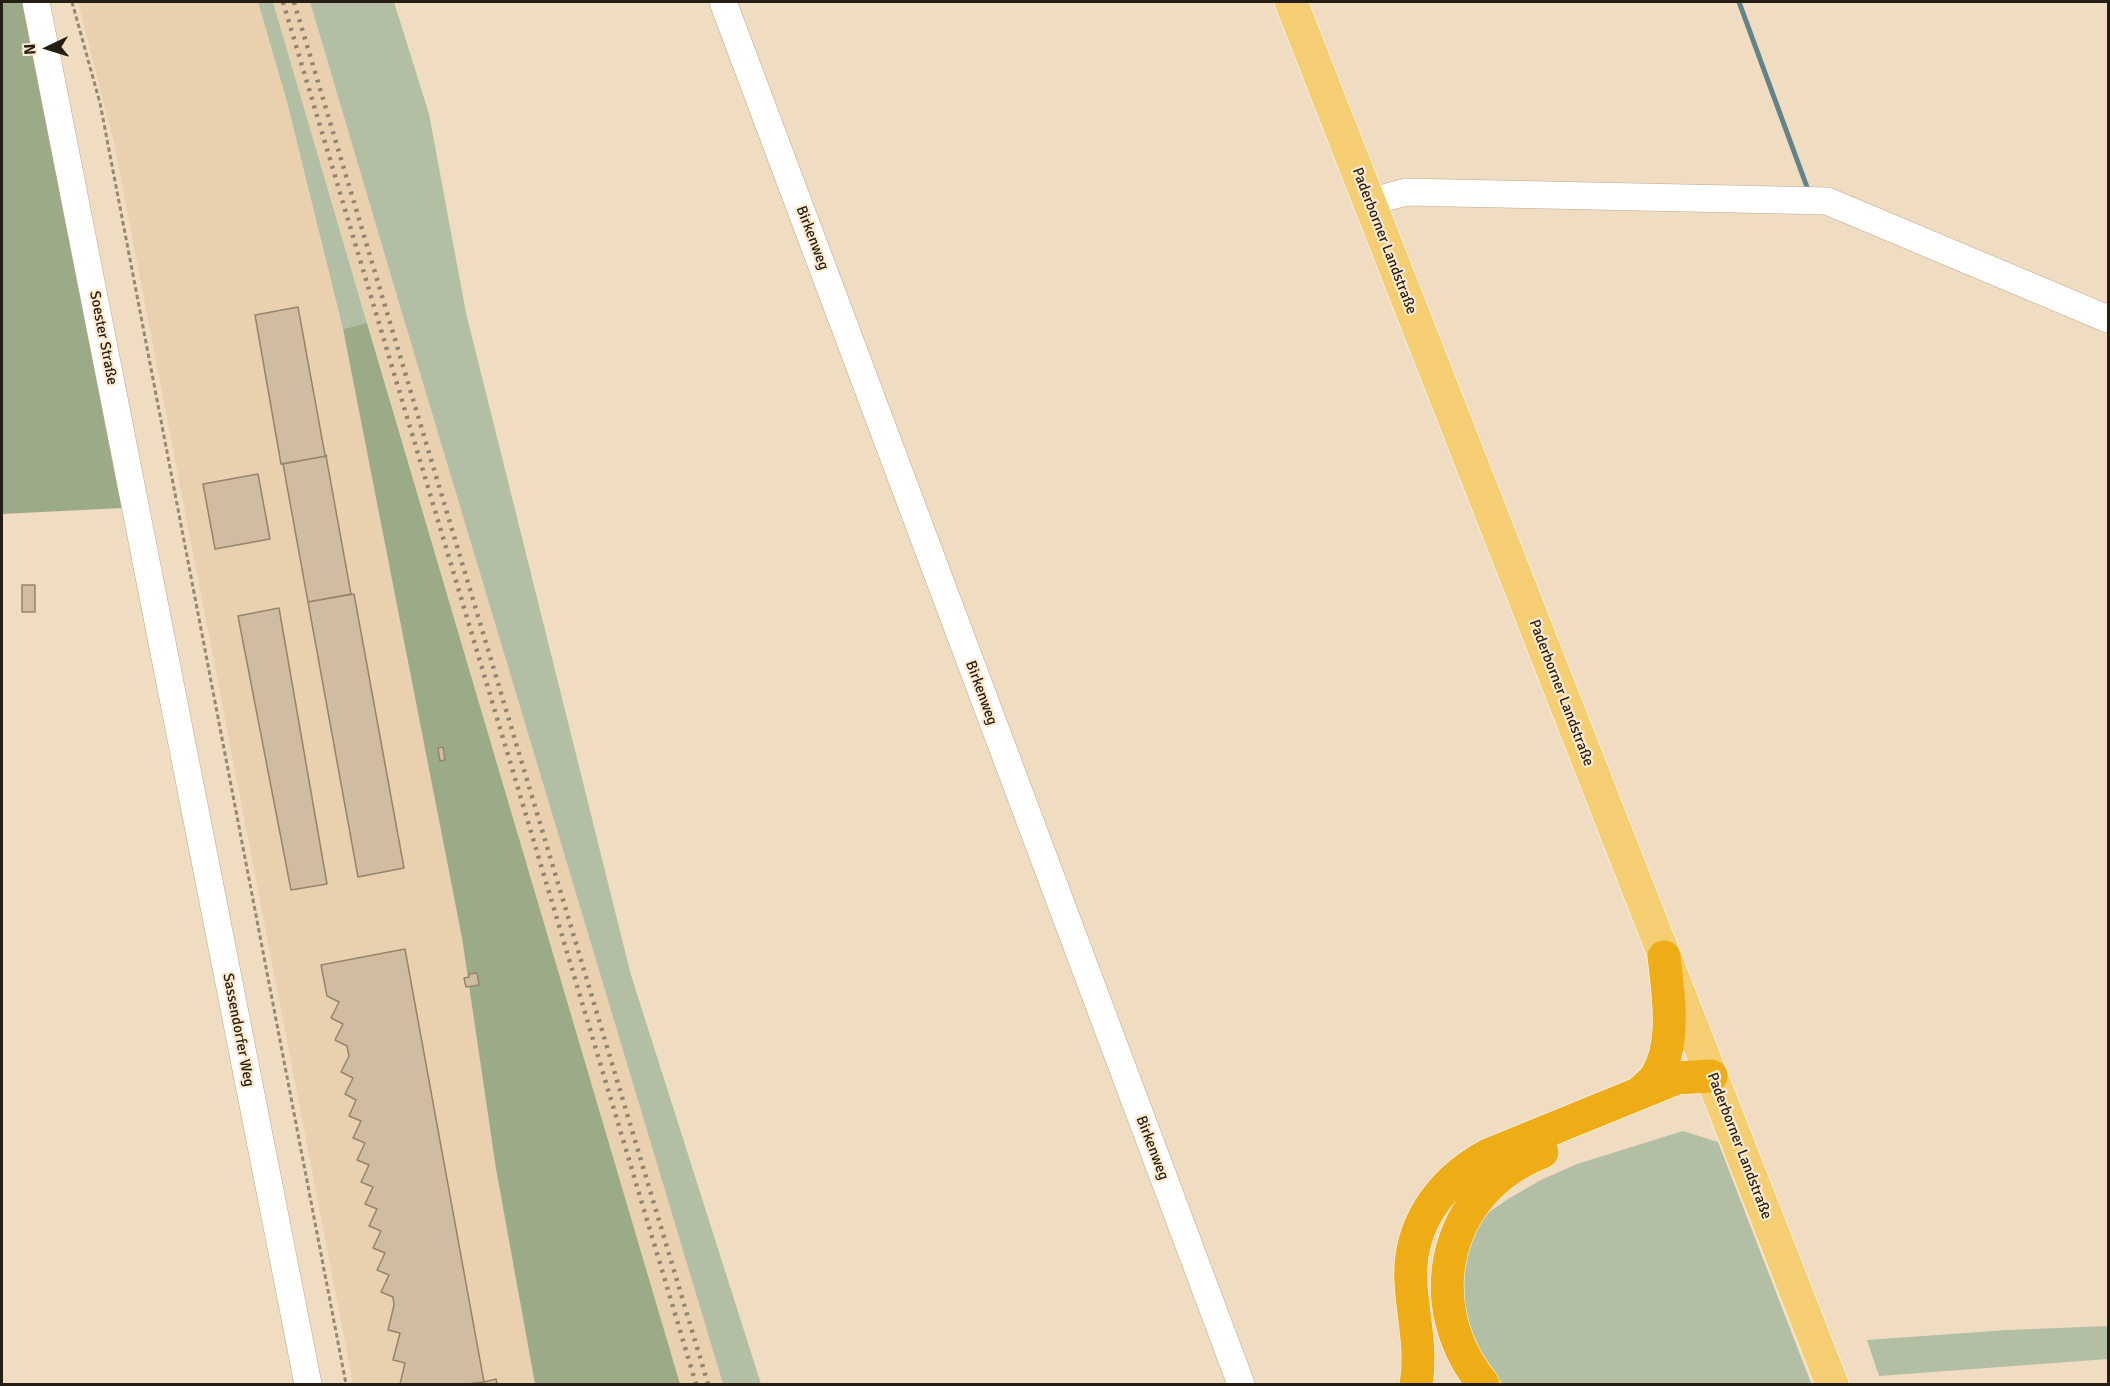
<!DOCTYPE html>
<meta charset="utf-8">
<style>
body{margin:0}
#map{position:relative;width:2110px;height:1386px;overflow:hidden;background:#f0ddc1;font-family:Signika,sans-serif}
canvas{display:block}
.frame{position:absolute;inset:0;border:3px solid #251e14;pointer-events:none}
.north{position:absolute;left:18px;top:18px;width:60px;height:60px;-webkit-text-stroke:4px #feeace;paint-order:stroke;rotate:266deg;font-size:16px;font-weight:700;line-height:24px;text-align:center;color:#251e14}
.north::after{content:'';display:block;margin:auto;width:21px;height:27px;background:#251e14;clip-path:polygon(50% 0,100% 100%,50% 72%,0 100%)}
</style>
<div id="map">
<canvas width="2110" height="1386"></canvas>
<div class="frame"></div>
<div class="north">N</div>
</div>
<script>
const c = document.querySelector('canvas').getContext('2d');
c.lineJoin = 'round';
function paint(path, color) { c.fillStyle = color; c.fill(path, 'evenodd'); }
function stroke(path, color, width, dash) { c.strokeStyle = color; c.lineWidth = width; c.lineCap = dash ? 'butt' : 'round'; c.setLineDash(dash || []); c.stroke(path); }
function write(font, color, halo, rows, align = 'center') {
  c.font = font + ' Signika,sans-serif'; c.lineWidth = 4.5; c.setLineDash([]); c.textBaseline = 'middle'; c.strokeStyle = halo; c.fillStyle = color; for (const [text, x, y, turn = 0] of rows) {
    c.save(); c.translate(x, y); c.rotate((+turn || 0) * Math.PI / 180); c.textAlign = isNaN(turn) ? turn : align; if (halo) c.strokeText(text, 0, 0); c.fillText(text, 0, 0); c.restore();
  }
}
paint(new Path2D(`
 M78,2H258L287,102L343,329L462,938L496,1169L535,1384H353L114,143Z
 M273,2H310L402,313L723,1384H680Z`), '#e9d1b0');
paint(new Path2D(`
 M258,2H273L367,323L343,329L287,102Z
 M310,2H394L429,114L466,313L631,975L761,1384H723L402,313Z
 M1683,1131L1718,1142L1811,1383L1804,1384H1504L1497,1380L1470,1340L1460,1300L1462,1258L1482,1217L1508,1199L1541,1180L1577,1164Z
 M2108,1326V1359L1879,1376L1867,1340L2007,1330Z`), '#b3bfa5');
paint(new Path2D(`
 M2,2H25L122,508L2,514Z
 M367,323L680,1384H535L496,1169L462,938L343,329Z`), '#9cab87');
stroke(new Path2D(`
 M1739,2L1807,187`), '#638289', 5);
const building = new Path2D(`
 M298,307L325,455L327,456L281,464L255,315Z
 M326,456L351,594L308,602L283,464Z
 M258,474L270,539L215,549L203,484Z
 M22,585H35V612H22Z
 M354,594L404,868L358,877L308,602Z
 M279,608L327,884L291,890L238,616Z
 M443,747L445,760L440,761L438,748Z
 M405,949L484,1382L467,1384H400L405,1363L393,1360L400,1333L388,1330L394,1305L393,1297L381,1292L389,1275L377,1270L385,1253L373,1248L381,1231L369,1226L377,1209L365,1204L373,1187L361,1182L369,1165L357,1160L365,1143L353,1138L361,1121L349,1116L356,1100L345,1094L353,1078L341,1072L349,1056L347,1046L335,1040L343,1024L331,1018L339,1002L327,996L321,965Z
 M477,973L479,985L466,987L464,978L469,977V974Z
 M496,1379L497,1384H467L484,1382Z`);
paint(building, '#cfbca1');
stroke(building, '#96846b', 1.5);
const minor = new Path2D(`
 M36,2L308,1384
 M723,2L1241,1384
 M1369,202L1406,192L1827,201L2108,319`);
const major = new Path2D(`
 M1291,2L1832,1384`);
const highway = new Path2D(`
 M1638,1094C1644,1089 1650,1084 1655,1078C1677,1046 1668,992 1664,957
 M1416,1384C1422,1351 1413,1317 1411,1284C1407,1227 1439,1182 1488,1155L1677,1078L1711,1076
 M1483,1384C1418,1304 1444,1190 1542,1152`);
stroke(minor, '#bba98f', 28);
stroke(major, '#fff', 34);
stroke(highway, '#fff', 34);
stroke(new Path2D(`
 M72,2L100,103L346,1384`), '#958773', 3, [4.5, 3]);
stroke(minor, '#fff', 27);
stroke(major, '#f5cd73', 33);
stroke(highway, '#eeac16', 33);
stroke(new Path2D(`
 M283,2L696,1384
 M294,2L708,1384`), '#918470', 4.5, [3, 6]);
write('15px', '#251e14', '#feeace', [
 ["Birkenweg",812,238,69],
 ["Paderborner Landstraße",1384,241,69],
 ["Soester Straße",103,338,79],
 ["Birkenweg",981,693,70],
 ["Paderborner Landstraße",1561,693,69],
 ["Sassendorfer Weg",238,1030,79],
 ["Paderborner Landstraße",1739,1146,69],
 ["Birkenweg",1152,1148,69]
]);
</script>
